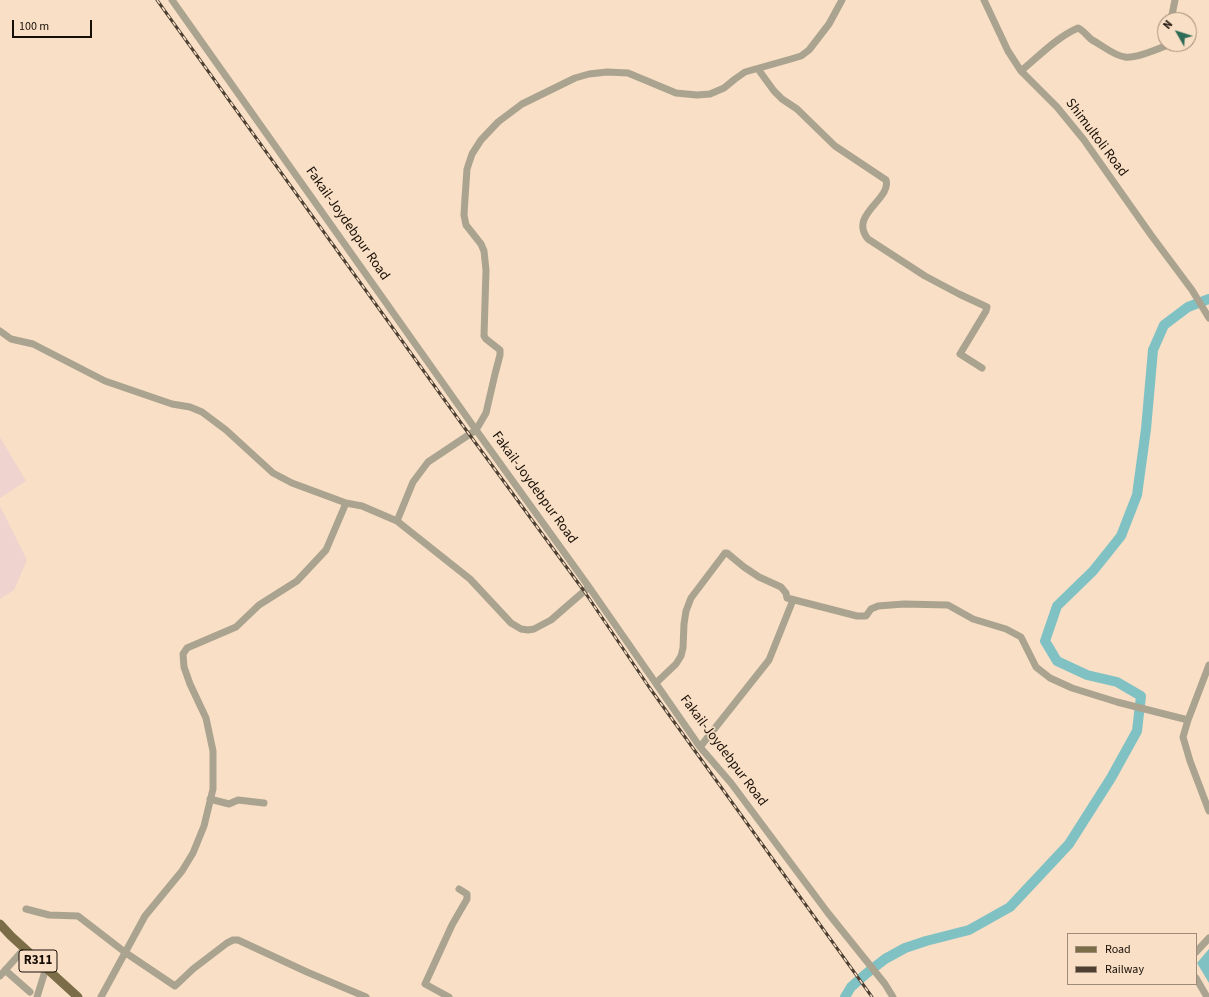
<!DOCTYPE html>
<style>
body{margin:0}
#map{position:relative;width:1209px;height:997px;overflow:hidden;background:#f9dfc5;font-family:"Source Sans 3",sans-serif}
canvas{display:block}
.legend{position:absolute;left:1067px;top:933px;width:130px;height:52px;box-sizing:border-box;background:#f9dfc5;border:1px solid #9f8b79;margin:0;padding:5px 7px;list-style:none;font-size:12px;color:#170e06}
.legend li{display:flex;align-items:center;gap:8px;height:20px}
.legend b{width:20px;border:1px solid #9f8b79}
.north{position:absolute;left:1157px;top:12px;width:40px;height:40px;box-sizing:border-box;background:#f9dfc5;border:1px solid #9f8b79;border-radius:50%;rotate:309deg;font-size:11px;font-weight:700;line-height:16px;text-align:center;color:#170e06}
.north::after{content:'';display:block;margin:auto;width:14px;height:18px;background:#2f6c57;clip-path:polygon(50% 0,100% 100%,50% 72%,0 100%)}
.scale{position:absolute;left:12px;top:20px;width:80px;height:18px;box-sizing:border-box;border:2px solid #170e06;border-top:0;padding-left:5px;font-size:12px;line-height:14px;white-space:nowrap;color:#170e06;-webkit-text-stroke:3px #f9dfc5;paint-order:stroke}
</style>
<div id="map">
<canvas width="1209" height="997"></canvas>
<ul class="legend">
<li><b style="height:5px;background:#7a6d47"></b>Road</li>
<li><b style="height:5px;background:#4d4033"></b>Railway</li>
</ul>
<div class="north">N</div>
<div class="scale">100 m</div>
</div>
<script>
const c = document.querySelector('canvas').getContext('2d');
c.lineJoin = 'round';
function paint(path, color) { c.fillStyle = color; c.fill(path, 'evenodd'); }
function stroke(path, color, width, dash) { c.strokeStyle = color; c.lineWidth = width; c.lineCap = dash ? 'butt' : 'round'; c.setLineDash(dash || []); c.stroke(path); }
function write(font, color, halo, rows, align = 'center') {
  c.font = font + ' "Source Sans 3",sans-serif'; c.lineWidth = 3; c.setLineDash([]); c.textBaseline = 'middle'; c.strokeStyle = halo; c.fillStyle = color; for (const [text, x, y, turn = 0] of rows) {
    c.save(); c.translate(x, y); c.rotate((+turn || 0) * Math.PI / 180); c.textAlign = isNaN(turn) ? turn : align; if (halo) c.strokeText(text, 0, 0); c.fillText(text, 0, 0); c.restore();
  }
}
paint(new Path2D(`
 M0,437L26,481L0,498Z
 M0,506L27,560L14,590L0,599Z`), '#eed3cf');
paint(new Path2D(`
 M1209,949V983L1197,963Z`), '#80c2c4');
stroke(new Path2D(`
 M845,997L851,987L867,973L885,959L905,948L926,941L969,930L1010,907L1069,844L1111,778L1137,731L1141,696L1117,682L1087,675L1057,661L1045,641L1057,606L1093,571L1121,536L1137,495L1146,429L1153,350L1164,325L1188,307L1209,299`), '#80c2c4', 10);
stroke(new Path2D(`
 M172,0L476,430L589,587L700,747L731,783L828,913L885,984L893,997
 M984,0L1008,51L1021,71L1057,107L1084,140L1151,235L1192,290L1209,318
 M1175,0L1172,15L1178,20
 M758,69L774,91L782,99L797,109L835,146L886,180C892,199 848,215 868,239L925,276L959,294L987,307L986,311L960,354L982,368
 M1021,71C1038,57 1057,37 1078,28C1083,30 1087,36 1092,40C1102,45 1114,56 1125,57C1136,59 1160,48 1170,44
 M0,331L11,339L33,344L105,381L172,404L190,407L202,412L226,430L273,473L292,483L346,503
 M397,521L413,482L428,462L476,430L486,413L495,374L500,355V350L486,339L484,336L486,270L484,251L481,244L466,225L464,215L465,198L467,169L472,154L481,140L498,122L522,104L575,78L589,74L607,72L628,73L676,93L697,95L710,94L724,88L735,79L745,72L791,59L801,56L809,50L829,24L842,0
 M1209,665L1188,720L1183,737L1190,761L1209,811
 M656,683L676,664L681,656L683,648L684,624L686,611L691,598L725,553H727L744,567L759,577L781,587L786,593L787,598L857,616H866L871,609L878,606L904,604L948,605L973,619L1006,629L1021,637L1036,667L1050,678L1072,688L1117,702L1188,720
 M700,747L769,660L793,600
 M210,799L229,804L238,800L264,803
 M26,909L49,915L78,916L126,953L175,986L193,969L227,943L233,940H238L307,972L366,997
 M1196,952L1209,938
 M5,970L30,992
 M0,976L24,949
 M1196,978L1207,997
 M37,997L46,968
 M101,997L145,916L182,871L193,853L204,826L213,789V751L206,718L190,684L184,667L183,654L187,648L236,627L259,605L297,581L326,550L346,503L362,506L397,521L470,579L511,623L521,629L528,630L534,629L551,620L589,587
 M449,997L425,984L452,925L467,899V894L459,889`), '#aaa38f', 7);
stroke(new Path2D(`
 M0,924L11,936L78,997`), '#7a6d47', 9);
const rail = new Path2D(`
 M157,0L469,434L584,591L649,687L872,997`);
stroke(rail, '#4d4033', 3);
stroke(rail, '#f9dfc5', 1.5, [4.5]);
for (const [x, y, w] of [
 [38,961,38]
]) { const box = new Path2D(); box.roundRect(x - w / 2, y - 11, w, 22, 3); c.fillStyle = '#f9dfc5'; c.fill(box); stroke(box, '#170e06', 1); }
write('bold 13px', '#170e06', null, [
 ["R311",38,961]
]);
write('14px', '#170e06', '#f9dfc5', [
 ["Shimultoli Road",1096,138,53],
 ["Fakail-Joydebpur Road",347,224,55],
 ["Fakail-Joydebpur Road",534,488,54],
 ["Fakail-Joydebpur Road",723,751,53]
]);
</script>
